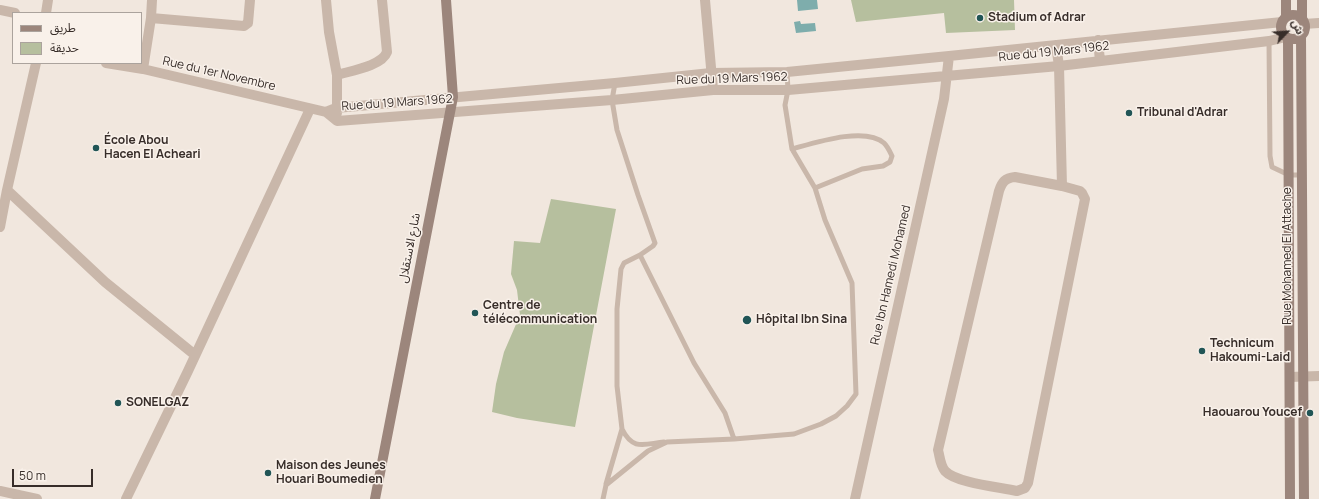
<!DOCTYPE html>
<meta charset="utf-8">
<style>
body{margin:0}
#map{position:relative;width:1319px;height:499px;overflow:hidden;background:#f1e7de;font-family:Manrope,"Noto Sans Arabic",sans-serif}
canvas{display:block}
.legend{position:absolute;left:12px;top:12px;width:130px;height:52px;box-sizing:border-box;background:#f9f1ea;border:1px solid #aba39d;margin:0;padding:5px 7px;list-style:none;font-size:12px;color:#372d29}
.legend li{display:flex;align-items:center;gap:8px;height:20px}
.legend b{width:20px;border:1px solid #aba39d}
.north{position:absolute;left:1267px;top:12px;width:40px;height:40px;-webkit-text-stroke:3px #f9f1ea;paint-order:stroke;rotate:65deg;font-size:11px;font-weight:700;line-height:16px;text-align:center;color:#372d29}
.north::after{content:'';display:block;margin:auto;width:14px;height:18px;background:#372d29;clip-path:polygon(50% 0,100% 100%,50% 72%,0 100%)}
.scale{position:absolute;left:12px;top:469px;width:81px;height:18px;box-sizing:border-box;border:2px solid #372d29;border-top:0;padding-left:5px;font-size:12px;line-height:14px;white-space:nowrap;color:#372d29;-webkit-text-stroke:3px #f9f1ea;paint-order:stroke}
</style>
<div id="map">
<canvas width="1319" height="499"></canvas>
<ul class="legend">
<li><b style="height:5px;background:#9c867c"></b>طريق</li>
<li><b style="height:11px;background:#b6bf9e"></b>حديقة</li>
</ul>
<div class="north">ش</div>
<div class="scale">50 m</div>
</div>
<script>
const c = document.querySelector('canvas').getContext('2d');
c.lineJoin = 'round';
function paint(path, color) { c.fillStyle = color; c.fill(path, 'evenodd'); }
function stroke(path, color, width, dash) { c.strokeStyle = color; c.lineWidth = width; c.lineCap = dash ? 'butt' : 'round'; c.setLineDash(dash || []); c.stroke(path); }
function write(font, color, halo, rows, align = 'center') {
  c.font = font + ' Manrope,"Noto Sans Arabic",sans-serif'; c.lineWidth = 3; c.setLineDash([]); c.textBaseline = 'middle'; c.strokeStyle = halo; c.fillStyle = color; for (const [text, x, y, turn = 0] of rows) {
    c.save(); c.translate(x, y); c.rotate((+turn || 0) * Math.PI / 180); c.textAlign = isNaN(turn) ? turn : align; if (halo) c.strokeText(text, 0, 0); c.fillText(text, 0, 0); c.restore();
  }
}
paint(new Path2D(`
 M851,0H1014L1015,30L946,33L944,13L856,22Z
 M551,199L616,209L575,427L517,418L492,412L496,384L504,352L520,315L517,290L511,274L514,241L540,243Z`), '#b6bf9e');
paint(new Path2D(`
 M797,0H817L818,9L798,11Z
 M800,21L801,24L815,23L816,31L796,33L794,22Z`), '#7eadac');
stroke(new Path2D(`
 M1269,41L1270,156L1272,167L1289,175H1301
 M792,149C814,143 865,126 884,143C888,147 890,152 892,156L890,162L883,166L862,169L815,188
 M640,255L694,363L725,413L734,439
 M622,429C633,451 644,444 664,442
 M606,484L622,429L617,386V309L621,269L624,263L640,255L653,246L655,243L638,195L617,130L612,100L615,83
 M603,499L606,485L648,451L667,442L734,439L794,434L821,424L836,416L847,406L856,394L852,283L825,220L815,188L792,149L785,105L788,90L787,72`), '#c9b7aa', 5);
stroke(new Path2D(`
 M326,0L329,32L337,75V113
 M705,0L713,90
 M0,10L15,13
 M46,13L48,0
 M151,18L244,26L248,23L250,0
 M1304,24L1319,23
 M1098,40L1100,61
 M1056,45L1059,66L1062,186
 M106,63L143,69L326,112L337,121L612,100L713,90H788L1059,66L1269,41L1286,37
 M143,69L151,18L152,0
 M337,75C350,71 382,66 387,52L382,0
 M326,112L336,108L615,83L711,73L787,72L949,56L1282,22
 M1015,177L1062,186L1080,191L1082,193L1085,199L1028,483L1025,488L1017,491C999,487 956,483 945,471C940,465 940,457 938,450L999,191C1002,182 1005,178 1015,177Z
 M7,190L105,282L195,355
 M0,227L7,190L36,63
 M1290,377L1319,376
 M0,491L37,499
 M126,499L188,371L310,109
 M855,499L944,99L949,56`), '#c9b7aa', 10);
stroke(new Path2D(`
 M1286,0V17
 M1302,0V20
 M1281 27a12 12 0 1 1 24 0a12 12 0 1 1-24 0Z
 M1301,36L1304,499
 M1288,38L1290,499
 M375,499L453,97L446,0`), '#9c867c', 10);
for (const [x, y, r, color] of [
 [980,18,4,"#215556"],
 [1129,113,4,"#215556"],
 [96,148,4,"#215556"],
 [475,313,4,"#215556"],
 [747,320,5,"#215556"],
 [1202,351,4,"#215556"],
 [118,403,4,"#215556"],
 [1310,413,4,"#215556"],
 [268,473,4,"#215556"]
]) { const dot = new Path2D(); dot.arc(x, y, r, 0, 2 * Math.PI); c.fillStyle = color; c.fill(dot); stroke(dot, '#f9f1ea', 1.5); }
write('bold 12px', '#372d29', '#f9f1ea', [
 ["Stadium of Adrar",988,18],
 ["Tribunal d'Adrar",1137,113],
 ["École Abou",104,141],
 ["Hacen El Acheari",104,155],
 ["Centre de",483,306],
 ["télécommunication",483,320],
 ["Hôpital Ibn Sina",756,320],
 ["Technicum",1210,344],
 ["Hakoumi-Laid",1210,358],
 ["SONELGAZ",126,403],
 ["Haouarou Youcef",1302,413,"right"],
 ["Maison des Jeunes",276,466],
 ["Houari Boumedien",276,480]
], 'left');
write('12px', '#372d29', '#f9f1ea', [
 ["Rue du 19 Mars 1962",1054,52,-6],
 ["Rue du 1er Novembre",219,74,13],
 ["Rue du 19 Mars 1962",732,79,-2],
 ["Rue du 19 Mars 1962",397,103,-4],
 ["شارع الاستقلال",410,248,-79],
 ["Rue Mohamed El Attache",1288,256,-90],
 ["Rue Ibn Hamedi Mohamed",891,275,-77]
]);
</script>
